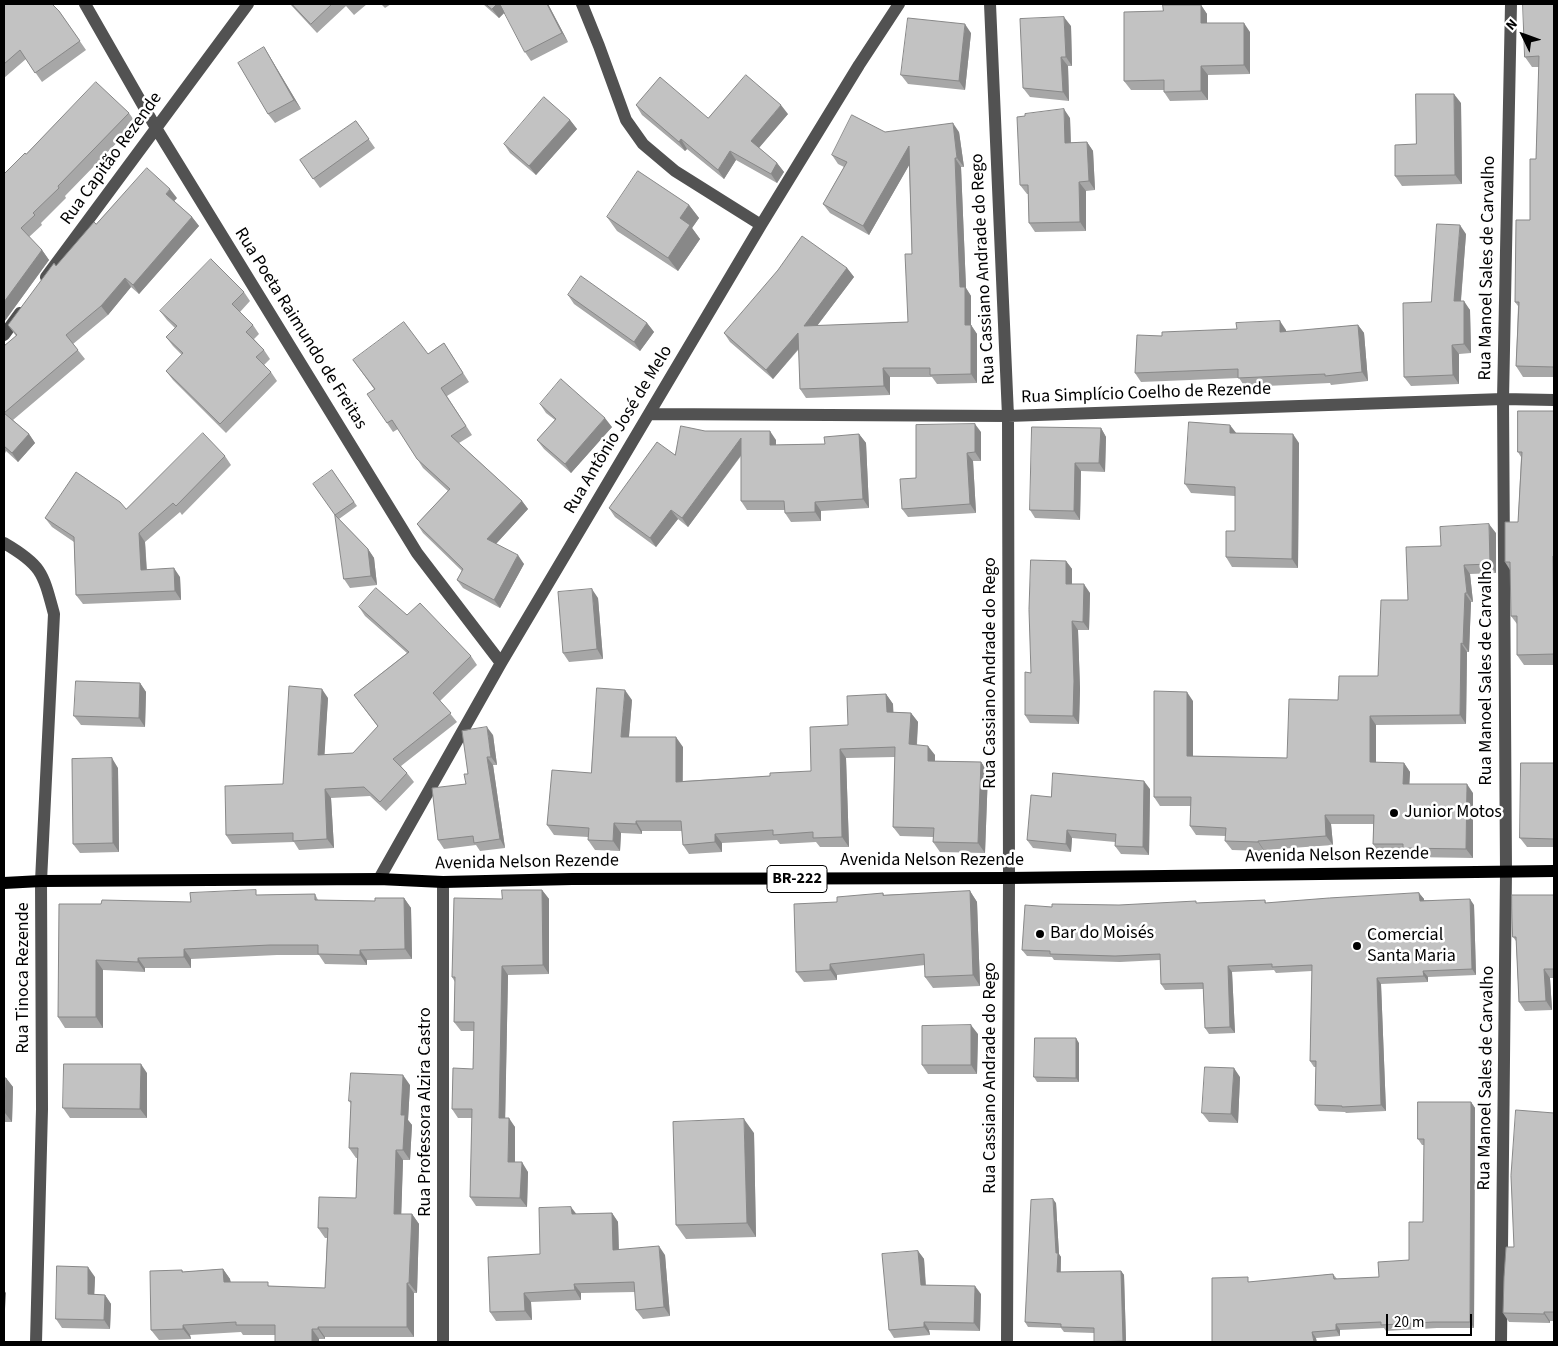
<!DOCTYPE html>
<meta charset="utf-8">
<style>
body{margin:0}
#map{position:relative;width:1558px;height:1346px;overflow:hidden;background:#fff;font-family:"Source Sans 3",sans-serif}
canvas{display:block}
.frame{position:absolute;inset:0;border:5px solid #000;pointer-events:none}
.north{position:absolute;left:1498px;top:10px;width:50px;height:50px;-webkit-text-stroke:4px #fff;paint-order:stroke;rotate:312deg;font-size:14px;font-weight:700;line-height:20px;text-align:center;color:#000}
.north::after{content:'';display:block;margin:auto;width:18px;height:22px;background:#000;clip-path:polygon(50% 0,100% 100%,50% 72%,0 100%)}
.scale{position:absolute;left:1386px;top:1314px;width:86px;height:22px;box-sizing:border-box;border:2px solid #000;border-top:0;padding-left:6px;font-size:15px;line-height:18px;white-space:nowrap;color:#000;-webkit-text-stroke:4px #fff;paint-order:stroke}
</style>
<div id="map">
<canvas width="1558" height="1346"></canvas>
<div class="frame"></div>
<div class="north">N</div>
<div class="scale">20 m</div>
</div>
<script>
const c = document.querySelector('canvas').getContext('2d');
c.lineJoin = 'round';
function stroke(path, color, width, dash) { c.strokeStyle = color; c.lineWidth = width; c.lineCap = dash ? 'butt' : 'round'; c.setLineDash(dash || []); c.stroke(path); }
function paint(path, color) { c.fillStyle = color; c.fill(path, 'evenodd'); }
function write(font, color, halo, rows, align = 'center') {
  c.font = font + ' "Source Sans 3",sans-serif'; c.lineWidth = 5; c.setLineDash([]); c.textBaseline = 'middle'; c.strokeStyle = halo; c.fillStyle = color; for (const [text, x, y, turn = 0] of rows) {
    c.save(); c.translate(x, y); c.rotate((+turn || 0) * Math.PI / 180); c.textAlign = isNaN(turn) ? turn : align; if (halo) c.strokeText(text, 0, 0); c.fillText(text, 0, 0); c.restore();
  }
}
stroke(new Path2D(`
 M85,4L156,128L417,553L501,663
 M582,4L599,46L626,120L643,144L675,171L761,225
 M990,4L1008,416L1009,878L1007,1342
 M46,277L248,4
 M4,335L20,313
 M649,414L1008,416L1503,399L1554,400
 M4,543C42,565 43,573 54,614L41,881L42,1109L36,1342
 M379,879L501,663L761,225L859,65L899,4
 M443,1342V882
 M1501,1342L1506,871L1503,399L1511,4`), '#525252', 12);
stroke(new Path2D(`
 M4,883L41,881L379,879L443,882L572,879L1009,878L1554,871`), '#000', 12);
paint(new Path2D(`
 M4,4L59,11L86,50L42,82L26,59L4,78Z
 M290,4H367L354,15L346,6L317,33Z
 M381,4H391L385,8Z
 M483,4H548L568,42L531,61L525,52L505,12L499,18Z
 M1554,4V377H1523L1516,366L1518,306L1515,302L1530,220L1536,159L1539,67H1532L1525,57Z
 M1201,5L1207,14V23L1250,32V74L1208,75V100L1170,101L1164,92V90H1131L1124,81Z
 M1071,26L1072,66H1068L1069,101L1030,97L1023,88Z
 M971,33L965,90L908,84L901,75Z
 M264,47L270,57L301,109L275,123L268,114Z
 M1461,103L1462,184L1402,186L1395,176L1416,144Z
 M636,105L708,118L788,114L759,148L777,163L784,172L777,183L736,160L724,179L687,149L685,151L642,115Z
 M129,113L136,123L65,196L66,198L41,223L42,225L29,237L42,250L49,260L4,322V174L26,154Z
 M1070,118L1071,143L1087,142L1093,151L1095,190L1086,191V231L1035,232L1029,223L1028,194H1027L1020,185Z
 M570,120L577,129L536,175L510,153L504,144Z
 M356,121L375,148L320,188L300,160Z
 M885,132H959L964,167H961L966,288L971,296V325L977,334V383L937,384L932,377H890V395L806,398L800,389L799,349L773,379L730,342L724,333L847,268L854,277L817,326L908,322L912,254L909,165L869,235L830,213L823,204L844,167L838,164L832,155Z
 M177,198L174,201L192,217L199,226L139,294L131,287L108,315L73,344L85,359L13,420L29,434L35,443L18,462L6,451L4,456V346L16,336L8,325L56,266L96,224Z
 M689,205L699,218L692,228L700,239L678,271L617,231L607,217Z
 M1466,234L1461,301L1470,310L1471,353L1459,354V384L1411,386L1404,377L1431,302Z
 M244,292L250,301L240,312L253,325L259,334L254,339L264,350L270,359L264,365L271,372L277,381L226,433L173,380L166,371L182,355L173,346L166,337L175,328L167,320L160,311Z
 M568,295L647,323L654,332L640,351L574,304Z
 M1358,325L1364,333L1368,381L1331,385L1330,383L1245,387L1239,378L1141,382L1135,373L1162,336L1286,330V332Z
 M444,343L469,382L447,396L472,435L459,443L522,501L528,509L496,544L524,564L500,608L463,588L457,580L462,571L423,533L417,524L448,491L423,468L398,429L393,432L387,423L374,389L353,360L428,354Z
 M540,404L612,427L571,473L544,449L537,440L555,420L546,413Z
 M1554,411V665H1524L1517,655V624L1511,616L1510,570L1505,562L1518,522L1521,457L1518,452Z
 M1101,428L1106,437L1105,472L1081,471L1080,520L1035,518L1030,510Z
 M705,431L776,440V445L825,444L859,434L866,443L869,508L821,511V521L791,522L785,513V510H747L741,501V456L688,527L678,519L656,547L615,517L609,508Z
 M981,432V461H973L976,513L908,517L902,509L916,478Z
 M1237,433L1299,443L1298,568L1232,567L1226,557L1235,531V496L1191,493L1185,484Z
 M225,456L231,465L182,515L180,512L145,542L147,570L180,577L181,600L83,604L76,595L74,542L52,527L45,518L126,509Z
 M332,470L357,506L339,519L368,549L374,558L377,585L350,588L344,579L335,515Z
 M1496,533V573L1470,574L1473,602H1471L1469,652H1467L1466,724L1376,725V763H1404L1410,772L1409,784L1473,793V858L1410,857L1407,853H1379L1373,844V824H1331L1333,845L1264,850V851L1232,850L1225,841L1226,836L1196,835L1190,826L1191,806H1160L1154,797L1193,701V756L1287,758L1338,700L1378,676L1408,600L1441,546Z
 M1066,561L1072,569V584L1090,593L1089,630H1078L1080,689L1079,724L1030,723L1025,715L1031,673Z
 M598,598L603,659L569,662L563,653Z
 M359,607L407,615L471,656L477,665L440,701L457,722L401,766L407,773L414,782L386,811L370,796L331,798L334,848L299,850L294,842L232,844L226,835L283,784L328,698L324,755L353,753L378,727L354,695L407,653L365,616Z
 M140,683L146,692L145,727L81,725L74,716Z
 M886,694L893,704V712L911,713L918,722L917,745L935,755V761L981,762L988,772L985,853L940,852L933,842V837L900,836L893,827L895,757L846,758L849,847H820L816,842L780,844L777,840L722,843V852L689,854L683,845L682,831H642V834L621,833L620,851L595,850L588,840V837L554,835L547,825L591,773L632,700L629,737L683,747V781L770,776L811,771L848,725Z
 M493,735L497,765H493L505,848L480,851L476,845L444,849L438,840L466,784L468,774Z
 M1554,763V847H1527L1520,838Z
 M118,768L119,852L80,853L73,844Z
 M1150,789L1149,855L1121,854L1115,846V842L1072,838L1071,852L1033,848L1027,840L1051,797Z
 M542,890L549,899V974L508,975L505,1118L515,1127V1162L528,1172L527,1207L476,1206L470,1197L472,1118H458L452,1109L473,1069L474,1031H461L454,1022L455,982L452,977L502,899Z
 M970,891L977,902L980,986L933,988L925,977V965L837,975V980L804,982L796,972L837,902L883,893L884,895Z
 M1419,893L1424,899V900L1474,905L1476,975L1428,977V982L1381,984L1386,1111L1346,1113L1345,1112L1319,1111L1315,1105L1316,1067H1314L1310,1061L1312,971L1276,973L1274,970L1232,972L1235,1033L1209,1034L1205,1028L1203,989L1165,990L1161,984L1160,960L1120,962L1054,960L1052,957L1027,956L1022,950L1052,907L1198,903L1265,900L1266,903Z
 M315,894L318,900L375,901L404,898L411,908L412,959L367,960V965L325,964L319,955H277L191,959V968H145V972L103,970V1028H65L58,1017L101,904L191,902L259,895Z
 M1554,895V978H1550L1552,1010L1525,1011L1519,1002L1516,941L1513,937Z
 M978,1034L977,1074H928L922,1065Z
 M1079,1043V1082H1037L1034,1077Z
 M147,1073V1118H70L63,1108Z
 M1240,1077L1238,1123L1209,1122L1202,1113Z
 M4,1078H6L13,1087L12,1122H4Z
 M410,1085L408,1120L412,1125L410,1160H403L401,1214H412L419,1224L417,1293H414V1337H325V1339H319L275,1335H243L241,1332L190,1335L191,1339L159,1340L151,1330L182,1270L183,1272L223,1269L230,1279L231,1282L270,1286L325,1288L327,1238H325L318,1228L356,1198L357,1158H356L349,1148L351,1104L349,1101Z
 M1471,1102L1475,1108L1474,1328H1437L1386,1331L1384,1328L1340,1330V1336L1316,1338L1251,1282L1333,1274L1337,1279L1379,1277L1409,1260L1423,1222L1424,1145H1422L1418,1139Z
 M1554,1113V1321H1550V1323L1509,1322L1503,1313L1514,1247Z
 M754,1133L756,1237L686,1239L676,1225Z
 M1056,1203L1059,1254L1061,1257V1272L1121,1271L1124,1275L1126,1342H1094V1333L1064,1332L1061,1328L1028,1327L1025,1322Z
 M612,1213L618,1222L619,1250L665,1255L670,1316L643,1319L636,1310L635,1292L581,1293V1300L531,1302L532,1320L496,1321L490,1312L540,1254L576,1214Z
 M918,1251L924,1259L926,1285L981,1294L980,1331L929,1330L930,1335L894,1338L889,1330Z
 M95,1277L94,1294L105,1295L111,1304L110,1329L62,1328L56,1319Z`), '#a7a7a7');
paint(new Path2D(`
 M497,4H501L506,11L499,18L492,9Z
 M547,4H548L568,42L562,33Z
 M1201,5L1207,14V32L1201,23Z
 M1064,17L1071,26L1072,66L1066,57Z
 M1244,23L1250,32V74L1244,65Z
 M965,24L971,33L965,90L959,81Z
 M264,47L270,57L301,109L294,100Z
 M1061,57L1068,66L1069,101L1063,92Z
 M1201,66L1208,75V100L1201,91Z
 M1454,94L1461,103L1462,184L1455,175Z
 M781,105L788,114L757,150L751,141Z
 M1064,109L1070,118L1071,152L1065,143Z
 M570,120L577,129L536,175L529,166Z
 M953,123L959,132L964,167L957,158Z
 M681,139L687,149L685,151L679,142Z
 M1087,142L1093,151L1095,190L1089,181Z
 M909,146L915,155L869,235L863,226Z
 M730,151L736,160L724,179L718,170Z
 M955,158L961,167L966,288L971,296V325L977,334V383L971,374L960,287Z
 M777,163L784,172L777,183L771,174Z
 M1079,182L1086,191V231L1080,222Z
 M170,189L177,198L172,203L166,194Z
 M689,205L699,218L692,228L700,239L678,271L668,258L680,218Z
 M192,217L199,226L139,294L133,285Z
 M1460,225L1466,234L1460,310L1454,301Z
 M42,250L49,260L4,322V302Z
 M847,268L854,277L810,335L804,326Z
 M125,278L131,287L108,315L101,306Z
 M1464,301L1470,310L1471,353L1464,344Z
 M1280,321L1286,330V341L1280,332Z
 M647,323L654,332L640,351L634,342Z
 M1358,325L1364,333L1368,381L1362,372Z
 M798,333L804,342L773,379L766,370Z
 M1452,345L1459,354V384L1453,375Z
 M883,368L890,377V395L884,386Z
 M605,418L612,427L571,473L565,464Z
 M975,424L981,432V461L975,452Z
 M1230,425L1237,434L1230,433Z
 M1101,428L1106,437L1105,472L1099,463Z
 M770,431L776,440V454L770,445Z
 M29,434L35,443L18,462L12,453Z
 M859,434L866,443L869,508L863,499Z
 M1293,434L1299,443L1298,568L1292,559Z
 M741,438L747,447L688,527L682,518Z
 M967,453L973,461L976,513L970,504Z
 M1075,463L1081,471L1080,520L1074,511Z
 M522,501L528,509L493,547L487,539Z
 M815,502L821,511V521L815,512Z
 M671,510L678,519L656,547L650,538Z
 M1489,524L1496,533V573L1490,564Z
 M139,533L145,542L147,579L141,570Z
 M368,549L374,558L377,585L371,576Z
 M518,555L524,564L500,608L494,600Z
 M1553,556L1554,557V627Z
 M1066,561L1072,569V593L1066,584Z
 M1464,565L1470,574L1473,602L1467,593Z
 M174,568L180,577L181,600L175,591Z
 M1084,584L1090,593L1089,630L1083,622Z
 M592,589L598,598L603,659L597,649Z
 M1465,593L1471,602L1469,652L1463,644Z
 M1072,621L1078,630L1080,689L1079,724L1073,716Z
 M1461,643L1467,652L1466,724L1460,715Z
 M140,683L146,692L145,727L139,718Z
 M322,689L328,698L324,764L318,755Z
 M625,690L632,700L628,747L621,737Z
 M1187,692L1193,701V765L1187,756Z
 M886,694L893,704L894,722L887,712Z
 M911,713L918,722L916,754L909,744Z
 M1370,716L1376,725V771L1370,762Z
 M487,727L493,735L497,765L491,757Z
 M676,737L683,747L682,791L676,782Z
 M928,746L935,755V770L928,761Z
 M840,749L846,758L849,847L842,837Z
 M487,757L493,765L505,848L500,839Z
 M112,758L118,768L119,852L113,843Z
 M981,762L988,772L985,853L978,843Z
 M1404,763L1410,772L1409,793L1403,784Z
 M1144,781L1150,789L1149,855L1143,847Z
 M1467,784L1473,793V858L1466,849Z
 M325,789L331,798L334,848L327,839Z
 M1325,815L1331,824L1333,845L1326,836Z
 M636,821L642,831V834L636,824Z
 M614,823L621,833L620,851L613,841Z
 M1067,830L1072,838L1071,852L1066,844Z
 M715,834L722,843V852L715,842Z
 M1258,841L1264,850V851L1258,842Z
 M542,890L549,899V974L543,965Z
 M970,891L977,902L980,986L973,975Z
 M1419,893L1424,899V907L1420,901Z
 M404,898L411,908L412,959L405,949Z
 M1470,899L1474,905L1476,975L1472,969Z
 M184,949L191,959V968L184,957Z
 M360,950L367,960V965L360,955Z
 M138,958L145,968V972L138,962Z
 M96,960L103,970V1028L96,1017Z
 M830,964L837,975V980L830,970Z
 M502,966L508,975L505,1127L499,1118Z
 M1228,966L1232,972L1235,1033L1230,1027Z
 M1544,969L1550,978L1552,1010L1546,1001Z
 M1423,971L1428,977V982L1424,976Z
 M1377,978L1381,984L1386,1111L1381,1105Z
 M971,1025L978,1034L977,1074L971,1065Z
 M1076,1038L1079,1043V1082L1076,1078Z
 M141,1064L147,1073V1118L140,1109Z
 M1234,1068L1240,1077L1238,1123L1231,1114Z
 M403,1075L410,1085L408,1120L412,1125L410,1160L403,1150L401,1115Z
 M6,1078L13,1087L12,1122L5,1113Z
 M1471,1102L1475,1108L1474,1328L1470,1322Z
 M509,1118L515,1127V1171L508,1162Z
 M744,1119L754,1133L756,1237L747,1223Z
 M396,1150L403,1160L401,1224L394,1214Z
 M522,1162L528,1172L527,1207L520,1198Z
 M1053,1199L1056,1203L1059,1254L1061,1257L1060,1277L1057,1272Z
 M571,1207L578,1216L572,1214Z
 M612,1213L618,1222L619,1260L613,1250Z
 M412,1214L419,1224L417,1293L409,1283Z
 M659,1246L665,1255L670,1316L664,1307Z
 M918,1251L924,1259L926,1293L921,1285Z
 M88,1267L95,1277L94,1303L88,1294Z
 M223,1269L230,1279L231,1292L224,1282Z
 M1121,1271L1124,1275L1126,1342H1123V1341Z
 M407,1283L414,1293V1337L407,1327Z
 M574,1284L581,1293V1300L575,1290Z
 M975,1286L981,1294L980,1331L974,1323Z
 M4,1290L6,1293L4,1325Z
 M524,1293L531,1302L532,1320L525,1311Z
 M105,1295L111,1304L110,1329L104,1320Z
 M1544,1312L1550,1321V1323L1544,1314Z
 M924,1322L929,1330L930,1335L924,1327Z
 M1336,1324L1340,1330V1336L1336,1330Z
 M183,1325L190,1335L191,1339L183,1329Z
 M318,1327L325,1337V1339L318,1329Z
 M312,1329L319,1339V1342H312Z
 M1312,1332L1316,1338L1317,1342H1314Z`), '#888');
const building = new Path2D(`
 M4,4H52L59,11L80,41L35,73L20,50L4,64Z
 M292,4H332L311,24Z
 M486,4H497L492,9Z
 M500,4H547L562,33L525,52Z
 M1523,4H1554V367L1516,366L1519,302H1515L1516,220H1530V159H1536L1539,56L1525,57Z
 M1163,5H1201V23H1244V65L1201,66V91L1164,92V80L1124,81V12L1163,11Z
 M1064,17L1066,57H1061L1063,92L1023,88L1020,19Z
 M908,18L965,24L959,81L901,75Z
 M264,47L294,100L268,114L238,63Z
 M746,75L781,105L751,141L777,163L771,174L730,151L718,170L681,139L679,142L636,105L660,77L708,118Z
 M96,82L129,113L58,186L59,188L33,213L35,215L21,228L42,250L4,302V174L25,153L26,154Z
 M1416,94H1454L1455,175L1395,176V145L1416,144Z
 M544,97L570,120L529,166L504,144Z
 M1064,109L1065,143L1087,142L1089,181L1079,182L1080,222L1029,223L1028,185H1020L1017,117L1025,116V114Z
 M852,115L885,132L953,123L957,158H955L960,287H965V325H971V374L930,375V368H883L884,386L800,389L798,333L766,370L724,333L778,270L802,236L847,268L804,326L908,322L905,254H912L909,146L863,226L823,204L847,162L832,155Z
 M356,121L369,139L313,179L300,160Z
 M147,168L170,189L166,194L192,217L133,285L125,278L101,306L66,335L78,350L4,413L29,434L12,453L4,446V346L17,335L8,325L54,263L56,266L94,222L96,224Z
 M638,171L689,205L680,218L690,225L668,258L607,217Z
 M1437,224L1460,225L1454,301H1464V344L1452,345L1453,375L1404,377L1403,303L1431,302Z
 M211,259L244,292L232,304L253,325L246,332L264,350L256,357L271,372L220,424L166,371L183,353L166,337L177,326L160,311Z
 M581,276L647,323L634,342L568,295Z
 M1280,321V332L1358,325L1362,372L1325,376V374L1238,378V369L1135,373L1137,335L1162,336V332L1237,329L1236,323Z
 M404,322L428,354L444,343L463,373L441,388L466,426L451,436L522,501L487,539L518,555L494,600L457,580L463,569L417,524L450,489L417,459L392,420L387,423L367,394L375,389L353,360Z
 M561,379L605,418L565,464L537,440L556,419L540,404Z
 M1518,411H1554V556H1553L1554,654L1517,655V616H1511L1510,562H1505V522H1518L1522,452H1518Z
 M1189,422L1230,425V433L1293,434L1292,559L1226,557V531H1235V487L1185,484Z
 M975,424V452L967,453L970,504L902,509L900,479L916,478V425Z
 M681,426L705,431H770V445L825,444L824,437L859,434L863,499L815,502V512L785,513L784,501H741V438L682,518L671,510L650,538L609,508L657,442L675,455Z
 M1032,427L1101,428L1099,463H1075L1074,511L1030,510Z
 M203,433L225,456L176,506L173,503L139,533L141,570L174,568L175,591L76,595L74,537L45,518L76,472L120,502L126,509Z
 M332,470L354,502L335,515L313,484Z
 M335,515L368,549L371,576L344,579Z
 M1489,524L1490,564L1464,565L1467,593H1465L1463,644L1461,643L1460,715L1370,716V762L1404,763L1403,784H1467L1466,849L1403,848V844H1373L1374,815H1325L1326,836L1258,841V842L1225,841L1226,828L1190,826L1191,797H1154V691L1187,692V756L1287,758L1289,699L1338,700L1339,676H1378L1381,600H1408L1406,547L1441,546L1440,527Z
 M1031,560L1066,561V584H1084L1083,622L1072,621L1074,681L1073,716L1025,715V672L1031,673L1029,610Z
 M376,588L407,615L420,603L471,656L433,693L451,713L393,759L407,773L380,802L364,787L325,789L327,839L293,841V833L226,835L225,786L283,784L289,686L322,689L318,755L353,753L378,726L354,695L409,652L359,607Z
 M592,589L597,649L563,653L558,592Z
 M76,681L140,683L139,718L74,716Z
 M597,688L625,690L621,737H676V782L770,776V773L811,771L810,727L848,725L847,696L886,694L887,712L911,713L909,744L928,746V761L981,762L978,843L933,842L934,828L893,827L895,747L840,749L842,837L813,838V832L773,835V830L715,834V842L683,845L681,821H636V824L614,823L613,841L588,840L589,828L547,825L552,770L591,773Z
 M487,727L491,757H487L500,839L474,843L473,836L438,840L432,788L466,784L464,774H468L462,731Z
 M112,758L113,843L73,844L72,759Z
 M1521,763H1554V839L1520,838Z
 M1053,773L1144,781L1143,847L1115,846L1116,834L1067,830L1066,844L1027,840L1031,795L1051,797Z
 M256,890V895L315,894V900L375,901V898H404L405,949L360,950V955L318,954V945H270L184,949V957L138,958V962L96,960V1017H58L59,904H101L102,900L191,902L190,893Z
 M502,890H542L543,965L502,966L499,1118H509L508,1162H522L520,1198L470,1197L472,1109H452L453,1068L473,1069L474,1022H454L455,977H452L454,898L502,899Z
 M970,891L973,975L925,977L924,954L830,964V970L796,972L794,904L837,902V897L883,893V895Z
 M1419,893L1420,901L1470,899L1472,969L1423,971L1424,976L1377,978L1381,1105L1342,1107V1106L1315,1105L1316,1061H1310L1312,965L1272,967V964L1228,966L1230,1027L1205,1028L1203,983L1161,984L1160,954L1115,956L1050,954V951L1022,950L1025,905L1052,907V904L1119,905L1196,901V903L1265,900V903L1329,898Z
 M1512,895H1554V969H1544L1546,1001L1519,1002L1516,937H1513Z
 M971,1025V1065H922V1026Z
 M1035,1038H1076V1078L1034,1077Z
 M64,1064H141L140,1109L63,1108Z
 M1205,1067L1234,1068L1231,1114L1202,1113Z
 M351,1073L403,1075L401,1115H405L403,1150H396L394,1214H412L409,1283H407V1327H318V1329H312V1342H275V1325H236V1322L183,1325V1329L151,1330L150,1271L182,1270V1272L223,1269L224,1282H268V1286L325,1288L328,1228H318L319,1197L356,1198L358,1148H349L351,1101H349Z
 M4,1078H6L5,1113H4Z
 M1418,1102H1471L1470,1322H1433L1381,1325V1322L1336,1324V1330L1312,1332L1314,1342H1212V1278L1248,1277V1282L1333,1274L1334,1279L1379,1277L1378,1262L1409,1260V1222H1423L1424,1139H1418Z
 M1516,1110L1554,1113V1312H1544V1314L1503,1313L1504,1277L1506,1247H1514L1511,1176Z
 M744,1119L747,1223L676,1225L673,1122Z
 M1053,1199L1056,1253H1058L1057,1272L1121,1271L1123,1341L1094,1342V1328L1061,1327V1324L1025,1322L1031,1200Z
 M571,1207L572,1214L612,1213L613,1250L659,1246L664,1307L636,1310L634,1282L574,1284L575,1290L524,1293L525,1311L490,1312L488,1257L540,1254L539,1208Z
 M918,1251L921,1285L975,1286L974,1323L924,1322V1327L889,1330L882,1254Z
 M57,1266L88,1267V1294L105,1295L104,1320L56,1319Z`);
paint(building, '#c2c2c2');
stroke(building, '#888', 1);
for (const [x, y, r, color] of [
 [1394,813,5,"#000"],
 [1040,934,5,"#000"],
 [1357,946,5,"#000"]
]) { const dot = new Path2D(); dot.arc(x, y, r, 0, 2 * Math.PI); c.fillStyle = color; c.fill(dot); stroke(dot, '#fff', 2); }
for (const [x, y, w] of [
 [797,879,60]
]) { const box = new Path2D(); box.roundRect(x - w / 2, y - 13.5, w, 27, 4); c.fillStyle = '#fff'; c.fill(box); stroke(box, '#000', 1); }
write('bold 16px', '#000', null, [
 ["BR-222",797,879]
]);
write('18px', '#000', '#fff', [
 ["Rua Capitão Rezende",112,159,-54],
 ["Rua Manoel Sales de Carvalho",1488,268,-89],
 ["Rua Cassiano Andrade do Rego",984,269,-93],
 ["Rua Poeta Raimundo de Freitas",300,329,58],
 ["Rua Simplício Coelho de Rezende",1146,394,-2],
 ["Rua Antônio José de Melo",619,430,-59],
 ["Rua Cassiano Andrade do Rego",991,673,-90],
 ["Rua Manoel Sales de Carvalho",1487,673,-90],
 ["Avenida Nelson Rezende",1337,856,-1],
 ["Avenida Nelson Rezende",932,861],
 ["Avenida Nelson Rezende",527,863,-1],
 ["Rua Tinoca Rezende",24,978,-90],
 ["Rua Cassiano Andrade do Rego",991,1078,-90],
 ["Rua Manoel Sales de Carvalho",1487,1078,-89],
 ["Rua Professora Alzira Castro",426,1112,-90]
]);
write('18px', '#000', '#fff', [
 ["Junior Motos",1404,813],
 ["Bar do Moisés",1050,934],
 ["Comercial",1367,936],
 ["Santa Maria",1367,957]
], 'left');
</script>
